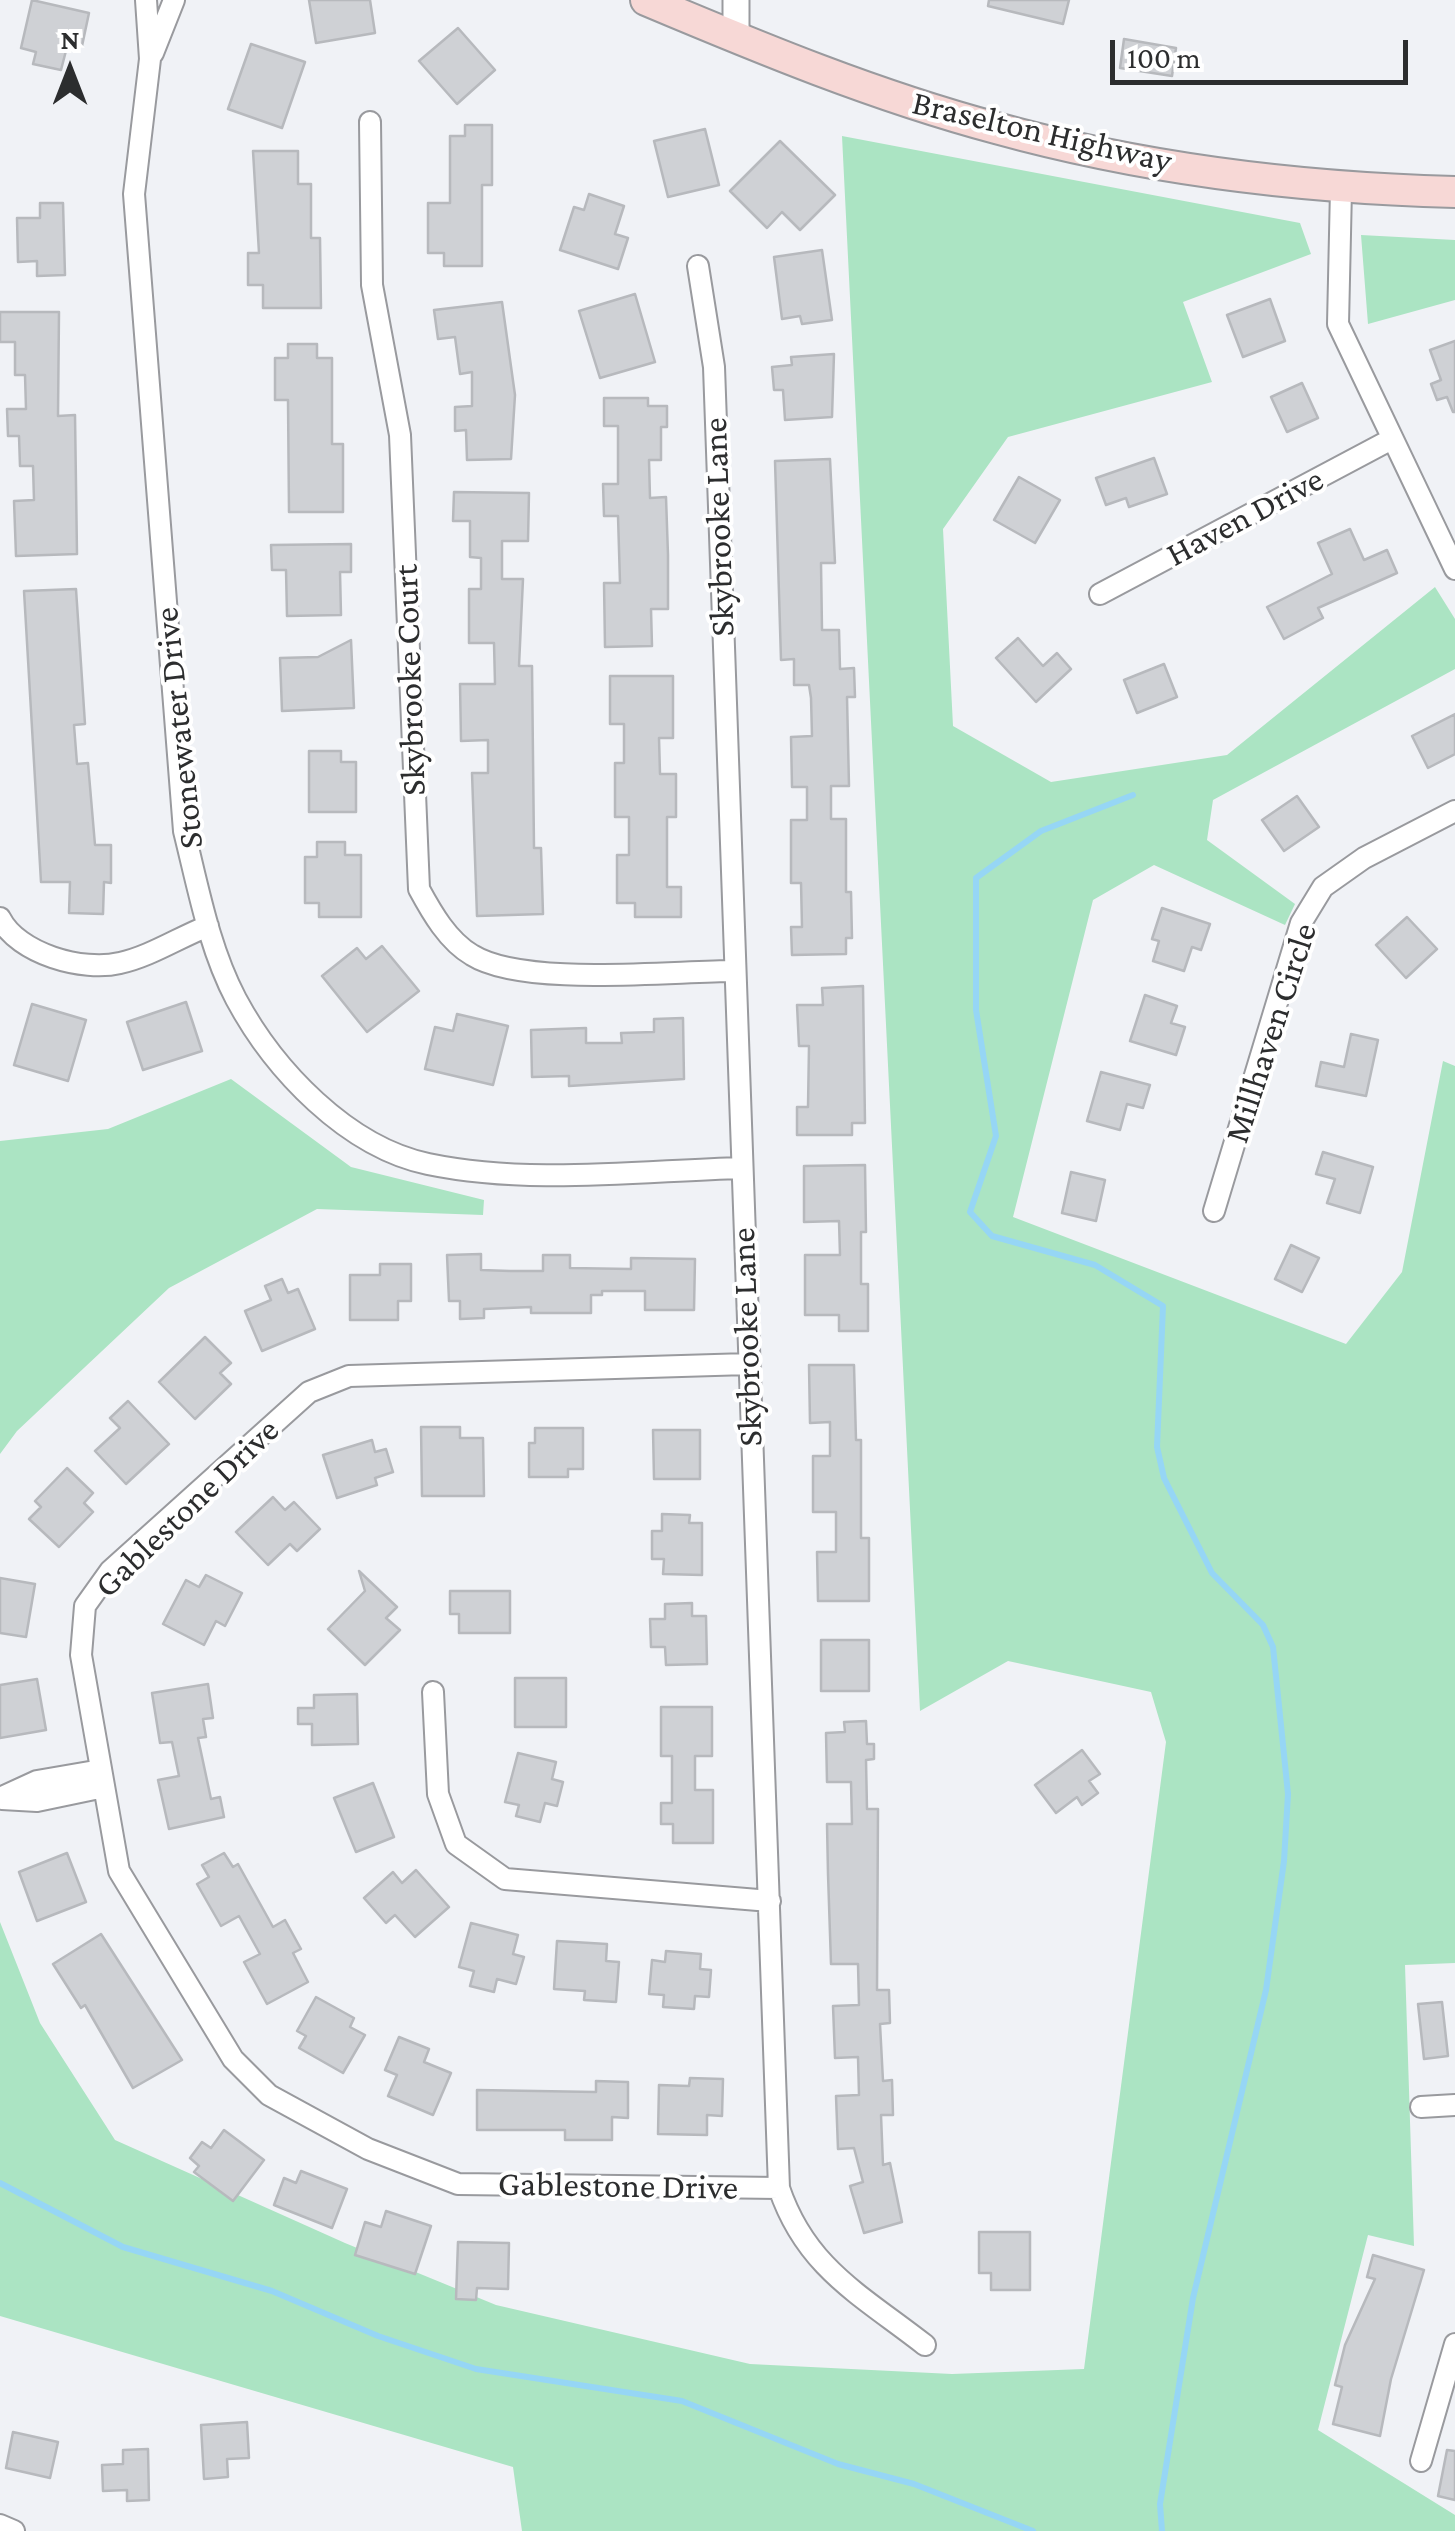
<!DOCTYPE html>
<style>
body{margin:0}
#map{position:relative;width:1455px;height:2531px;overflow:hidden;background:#f0f2f6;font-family:"Crimson Pro",serif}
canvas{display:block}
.north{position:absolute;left:20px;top:20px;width:100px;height:100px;-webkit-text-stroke:8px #fff;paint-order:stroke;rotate:0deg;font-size:28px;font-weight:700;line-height:40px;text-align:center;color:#2c2d2e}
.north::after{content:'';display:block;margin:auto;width:35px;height:45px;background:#2c2d2e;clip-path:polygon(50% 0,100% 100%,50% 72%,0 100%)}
.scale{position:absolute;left:1110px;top:40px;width:298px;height:45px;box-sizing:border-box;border:5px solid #2c2d2e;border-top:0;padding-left:12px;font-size:30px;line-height:35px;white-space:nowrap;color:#2c2d2e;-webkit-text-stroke:8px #fff;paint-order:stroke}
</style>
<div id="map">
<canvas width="1455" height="2531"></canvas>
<div class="north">N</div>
<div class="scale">100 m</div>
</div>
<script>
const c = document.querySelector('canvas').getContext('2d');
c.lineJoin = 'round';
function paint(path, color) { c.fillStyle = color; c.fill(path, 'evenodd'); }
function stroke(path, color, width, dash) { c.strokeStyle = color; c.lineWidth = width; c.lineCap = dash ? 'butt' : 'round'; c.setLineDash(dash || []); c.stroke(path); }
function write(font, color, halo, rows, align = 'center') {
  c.font = font + ' "Crimson Pro",serif'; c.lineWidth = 8; c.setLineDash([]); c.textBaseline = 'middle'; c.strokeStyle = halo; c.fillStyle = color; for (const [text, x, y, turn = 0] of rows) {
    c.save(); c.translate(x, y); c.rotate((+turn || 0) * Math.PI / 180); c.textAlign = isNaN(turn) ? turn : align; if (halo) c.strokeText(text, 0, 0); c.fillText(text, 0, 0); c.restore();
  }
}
paint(new Path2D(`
 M842,136L1300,223L1311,254L1183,302L1212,382L1008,437L943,529L953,726L1051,782L1227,755L1435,587L1455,619V669L1213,800L1207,840L1295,904L1285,925L1154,865L1093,900L1013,1217L1346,1344L1402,1272L1443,1061L1455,1066V1963L1405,1965L1414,2246L1368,2235L1318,2430L1455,2515V2531H522L513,2467L0,2316V1922L40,2023L115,2140L345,2243L496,2305L750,2364L952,2374L1084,2369L1166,1742L1151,1692L1008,1661L920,1711Z
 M1361,235L1455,240V300L1368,324Z
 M231,1079L351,1167L484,1200L483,1215L317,1209L169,1288L17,1431L0,1454V1141L108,1129Z`), '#abe4c3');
stroke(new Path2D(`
 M1133,795L1041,831L976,878V1010L996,1136L970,1212L992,1236L1095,1265L1163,1306L1157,1447L1164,1478L1212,1573L1263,1625L1273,1647L1288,1794L1284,1861L1266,1990L1193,2298L1160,2504L1162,2531
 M0,2183L123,2247L272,2291L378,2336L476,2369L682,2401L838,2464L914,2484L1033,2531`), '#96d6f5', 6);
const building = new Path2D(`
 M32,0L89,13L82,46L68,43L61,70L33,64L36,52L21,48Z
 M309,0H370L375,33L316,43Z
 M989,0H1069L1063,24L988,6Z
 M458,28L495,70L457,104L419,61Z
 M1124,39L1176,48L1172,76L1120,68Z
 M251,44L305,62L282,128L228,109Z
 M465,125H492V185H482V266H444V253H428V203H450V136H465Z
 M705,129L719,185L668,197L654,141Z
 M780,141L835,195L800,230L782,212L767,228L730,191Z
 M253,151H298V184H311V238H320L321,308H263V285H248V253H259Z
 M589,194L624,206L615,234L628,238L618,269L560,250L574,207L584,210Z
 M40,203H63L65,275L37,276V261L18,262L17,218H40Z
 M822,250L832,320L802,324L800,316L782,319L774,257Z
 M635,294L655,362L600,378L579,311Z
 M1270,299L1285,341L1243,357L1227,315Z
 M502,302L515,395L511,459L467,460L466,430L455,431V407L472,406V372L460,374L455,337L438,339L434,310Z
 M0,312H59L58,416L75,415L77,554L16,556L14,501L34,500L33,466H20L19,436H8L7,409H26L25,375H15V342H0Z
 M1455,341V412H1453L1447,397L1437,400L1431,384L1441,380L1430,350Z
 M288,344H317V358H332V444H343V512H289L288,400H275V358H288Z
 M834,354L832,417L785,420L783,390H774L772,367L792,365L791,357Z
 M1302,383L1318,418L1287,432L1271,397Z
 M604,398H648V406H667V427H661V460H649L650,498L666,497L668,555V609H651L652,646L605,647L604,583H620L618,516H604L603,484H618V426H604Z
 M1154,458L1167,494L1129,507L1126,498L1106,505L1096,478Z
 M830,459L835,563H821L822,630H839L840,669L854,668L855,697H847L849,786H831V819H846V892H851L852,938H846V954L792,955L791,927H802L801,883H791V820H807V787H792L791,737L812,736L811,698L809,685H794V659L781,660L775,461Z
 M1019,477L1060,500L1035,543L994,520Z
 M454,492L529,493L528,541H502V579H523L519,666H532L534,848H541L543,914L477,916L472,773H488V740L461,741L460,684H495L494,643H469V589H481V558L470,557V521H453Z
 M1350,529L1364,560L1387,550L1397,573L1318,608L1323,618L1284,639L1267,607L1332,574L1318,543Z
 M351,544V572H340L341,615L287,616L286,570H272L271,545Z
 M76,589L85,724L74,725L77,764L88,763L95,845H111V883L104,882L103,914L69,913L70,882H41L24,591Z
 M1018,638L1043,666L1057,653L1071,669L1036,702L996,658Z
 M351,640L354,708L282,711L280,658L318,657Z
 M1164,664L1177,697L1137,713L1124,680Z
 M610,676H673V738H659L660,774H676V817H667V887H681V917H635V903H617V855H629V817H615V763H624V724H610Z
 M1455,714V754L1428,768L1412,736Z
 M309,751H341V762H356V812H309Z
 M1297,796L1319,827L1284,851L1262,820Z
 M317,842H345V855H361V917H319V903H305V857H317Z
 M1162,908L1210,924L1201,950L1192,947L1184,971L1153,961L1159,941L1152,939Z
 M1407,917L1437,949L1406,978L1376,945Z
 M382,946L419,991L367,1032L322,976L357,948L366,959Z
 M863,986L865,1123H852V1135H797V1107H808L809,1046H799L797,1005H823L822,988Z
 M1145,995L1177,1006L1171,1023L1185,1027L1176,1055L1130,1041Z
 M186,1002L202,1051L143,1070L127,1022Z
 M32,1004L86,1020L68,1081L14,1065Z
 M457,1014L508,1026L493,1085L425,1069L435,1027L453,1031Z
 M683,1018L684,1079L569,1086V1076L532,1077L531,1030L586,1028V1043H622L621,1033L654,1032V1019Z
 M1351,1034L1378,1040L1366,1096L1316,1086L1321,1062L1344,1067Z
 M1101,1072L1150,1085L1143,1108L1127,1104L1120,1130L1087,1121Z
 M1323,1152L1373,1167L1360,1213L1327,1203L1335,1179L1316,1174Z
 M865,1165L866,1232H861V1284H868V1331H839V1315H805V1255H840L839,1221L804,1222V1166Z
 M1071,1172L1105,1180L1096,1221L1062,1213Z
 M1291,1245L1319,1258L1302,1292L1275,1279Z
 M481,1254V1270L510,1271H543V1255H570V1268L631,1269V1258L695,1259L694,1310H645V1291H602V1295H591V1313H531V1307L484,1309V1318L460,1319V1301H449L447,1255Z
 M380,1264H411V1301H398V1320H350V1275H380Z
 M282,1279L288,1293L298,1289L315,1329L262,1351L245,1311L271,1300L265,1286Z
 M205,1337L231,1363L220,1373L231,1384L195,1419L159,1382Z
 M809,1365H854L856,1440H861V1538H869V1601H818L817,1552H836V1512H813V1456H830V1422L810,1423Z
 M128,1401L169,1444L126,1484L95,1451L120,1428L110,1418Z
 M421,1427H460V1438H483L484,1496H422Z
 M535,1428H583V1469H568V1477H529V1443H535Z
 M653,1430H700V1479H654Z
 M372,1440L375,1452L386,1449L393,1472L375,1478L377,1485L337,1498L323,1455Z
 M67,1468L93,1493L84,1503L93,1512L59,1547L29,1519L41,1507L35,1501Z
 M273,1497L285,1510L294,1502L320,1529L297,1551L290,1544L268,1565L236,1532Z
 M662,1514L690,1515L689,1523H702V1575L663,1574L664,1559H652V1531H662Z
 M359,1571L397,1607L386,1618L400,1630L365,1665L328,1629L365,1591Z
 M206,1575L242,1593L225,1626L216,1621L204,1645L163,1624L186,1580L199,1587Z
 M0,1578L35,1584L26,1637L0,1633Z
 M450,1591H510V1633H459V1614H450Z
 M692,1603V1616H706L707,1664L666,1665L665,1647H651L650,1619H665V1604Z
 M821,1640H869V1691H821Z
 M515,1678H566V1727H515Z
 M37,1679L46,1730L0,1738V1685Z
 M208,1684L213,1718L203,1719L206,1737L198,1738L211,1799L220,1797L224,1817L169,1829L158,1780L179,1776L172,1742L160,1743L152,1693Z
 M357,1694L358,1744L312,1745V1724H298V1708H314V1695Z
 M661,1707H712V1756H695V1790H713V1843H673V1824H661V1803H672V1756H661Z
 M866,1721L867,1744H874V1759L866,1760L867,1809H878L877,1990H889L890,2023L880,2024L883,2081L892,2080L893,2115H881L883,2165L890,2163L902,2222L864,2233L850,2186L863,2182L854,2148L838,2149L836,2096L859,2095L858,2057L835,2058L833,2006L859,2005L858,1964H831L828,1874L827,1824H852L851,1782H827L826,1733L845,1732L844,1722Z
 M1082,1750L1100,1774L1089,1781L1098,1793L1082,1805L1077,1797L1056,1813L1035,1785Z
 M518,1753L556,1762L552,1779L563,1782L557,1806L545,1803L540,1822L516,1816L519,1805L505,1802Z
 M373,1783L394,1837L356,1852L334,1798Z
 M67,1853L86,1902L37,1921L19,1872Z
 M224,1853L233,1867L238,1864L273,1927L285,1920L301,1949L293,1953L308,1982L267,2004L244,1962L260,1954L239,1916L221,1926L197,1884L209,1877L202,1865Z
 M416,1870L449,1907L415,1937L395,1915L386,1923L364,1898L393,1872L402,1883Z
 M471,1923L518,1935L513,1954L524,1957L516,1984L497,1979L494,1992L470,1986L474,1971L459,1967Z
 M101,1934L182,2060L133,2088L85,2005L81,2008L53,1964Z
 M557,1941L607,1944L606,1961L619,1962L616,2002L584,2000L585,1991L554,1989Z
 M666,1951L701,1954L700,1969L711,1970L709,1997L695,1996L694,2009L663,2007L664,1995L649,1994L652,1960L665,1962Z
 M316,1997L354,2018L350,2027L365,2035L343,2073L299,2048L306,2036L297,2031Z
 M1442,2002L1448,2056L1424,2059L1418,2004Z
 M399,2037L429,2049L424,2062L451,2073L433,2115L388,2096L397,2075L385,2070Z
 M690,2078L723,2079L722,2116L707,2115V2135L658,2134L659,2085L689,2086Z
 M596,2081L628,2082V2118L612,2117V2140H565V2130H477V2090L596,2092Z
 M224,2130L264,2160L233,2201L194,2172L199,2166L190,2158L202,2142L211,2148Z
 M301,2171L347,2189L332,2228L274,2205L284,2178L296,2183Z
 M386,2211L431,2226L415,2274L355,2255L365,2222L381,2227Z
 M979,2232H1030V2290H991V2273H979Z
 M458,2242L509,2243L508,2289L477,2288L476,2300L456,2299Z
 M1373,2255L1424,2270L1391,2379L1380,2436L1333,2424L1342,2387L1335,2385L1345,2345L1375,2279L1367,2277Z
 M247,2422L249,2458L227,2459L228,2477L204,2479L201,2425Z
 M13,2432L58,2442L50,2478L6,2468Z
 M148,2449L149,2500L127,2501V2490L103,2491L102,2465L123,2464V2450Z
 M1447,2450L1455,2451V2500L1438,2496Z`);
paint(building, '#cfd1d5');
stroke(building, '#b7b9bd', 2.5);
const minor = new Path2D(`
 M146,0L150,59L134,194L184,831C198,887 209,948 236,999C274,1070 347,1147 428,1164C529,1185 638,1171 741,1168
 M153,53L174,0
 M370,122L372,285L400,435L419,889C432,913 448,941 472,955C523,987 670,971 734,971
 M1341,189L1338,324L1455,569
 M698,266L714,367L779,2188C806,2268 861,2295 925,2345
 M1100,594L1390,440
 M0,918C18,954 83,972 120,963C149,957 180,937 208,926
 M1214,1211L1301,923L1323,887L1364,858L1455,811
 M748,1364L349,1376L309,1392L110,1571L85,1606L81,1655L119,1871L233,2059L269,2095L368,2149L458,2184L779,2188
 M433,1692L438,1794L456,1844L505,1879L770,1901
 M0,1798L37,1781L101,1770
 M2,1799L37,1801L104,1787
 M1421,2107L1455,2105
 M1421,2461L1455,2344
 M0,2525L14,2531`);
const tertiary = new Path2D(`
 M736,0V38`);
const secondary = new Path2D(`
 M646,0C760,48 876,96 996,128C1144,169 1302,188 1455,192`);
stroke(minor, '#999a9e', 24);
stroke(tertiary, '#999a9e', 29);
stroke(secondary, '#999a9e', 34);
stroke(minor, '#fff', 20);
stroke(tertiary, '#fff', 25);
stroke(secondary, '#f7d8d6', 30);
write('35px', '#2c2d2e', '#fff', [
 ["Braselton Highway",1042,132,13],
 ["Haven Drive",1245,517,-28],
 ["Skybrooke Lane",719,527,-92],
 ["Skybrooke Court",410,680,-92],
 ["Stonewater Drive",179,728,-96],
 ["Millhaven Circle",1271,1033,-72],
 ["Skybrooke Lane",747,1337,-92],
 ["Gablestone Drive",187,1508,-44],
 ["Gablestone Drive",618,2186,1]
]);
</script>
